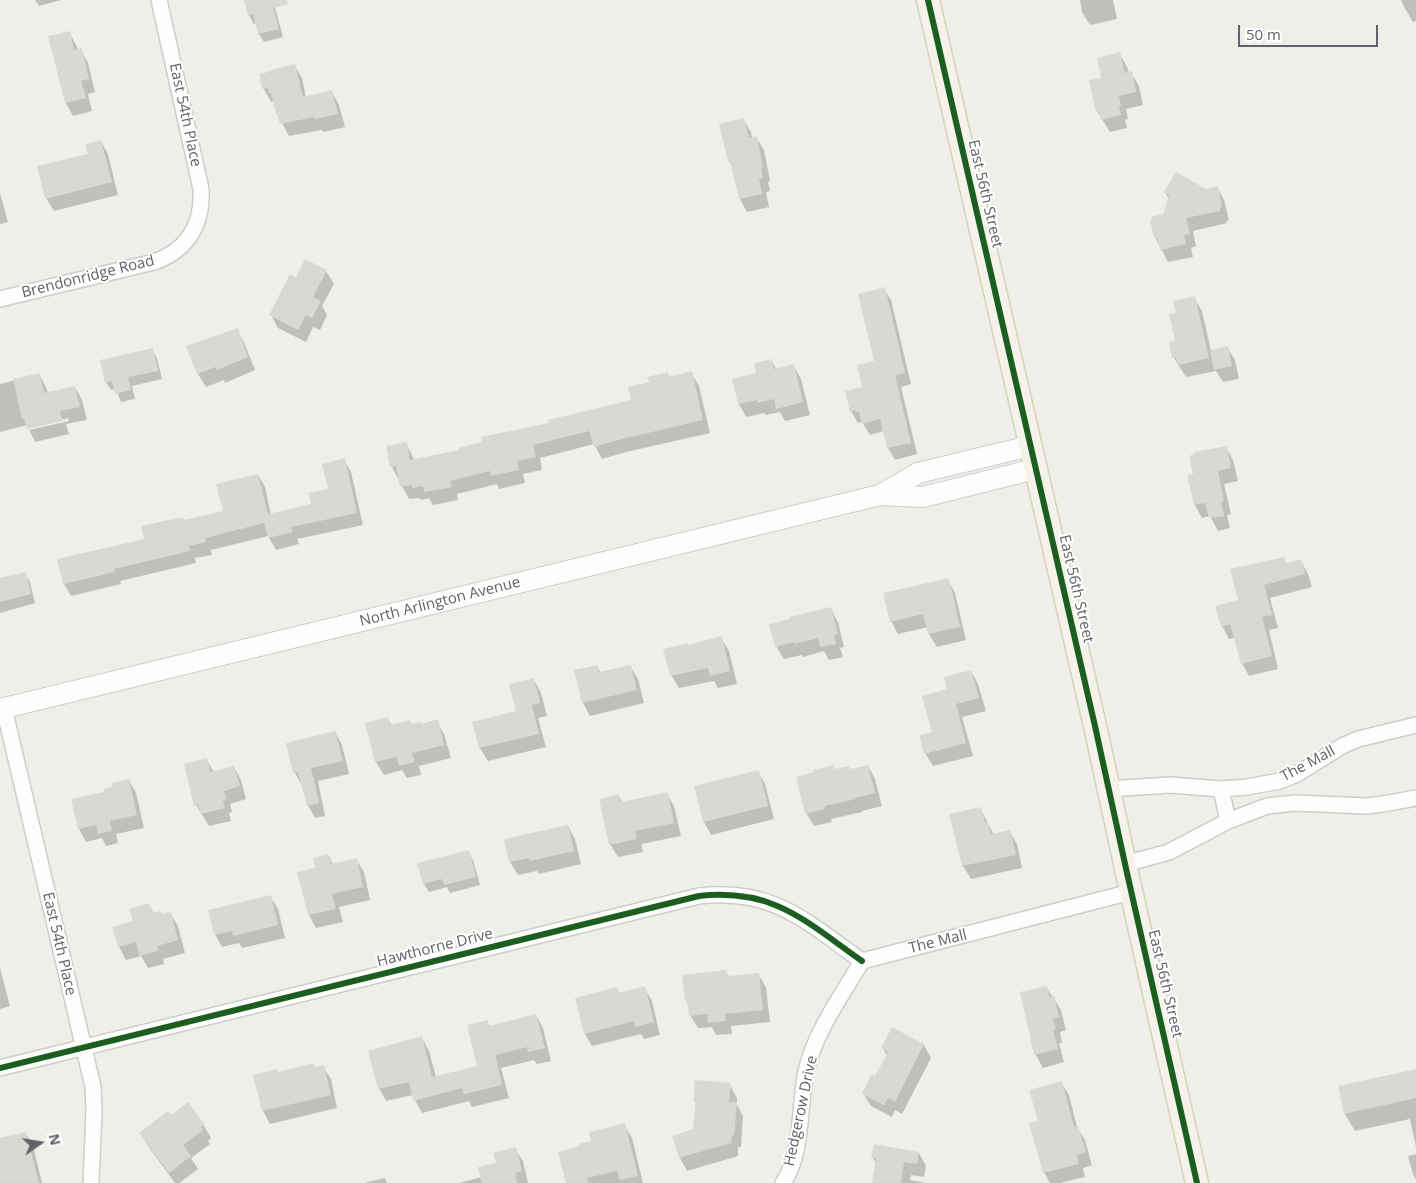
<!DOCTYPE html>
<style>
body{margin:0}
#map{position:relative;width:1416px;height:1183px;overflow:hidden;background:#efefea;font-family:"Open Sans",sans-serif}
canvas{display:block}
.north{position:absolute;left:15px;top:1118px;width:50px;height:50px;-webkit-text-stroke:4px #fff;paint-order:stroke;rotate:77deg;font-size:14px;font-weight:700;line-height:20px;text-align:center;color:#5f6268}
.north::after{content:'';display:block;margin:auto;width:18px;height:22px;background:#5f6268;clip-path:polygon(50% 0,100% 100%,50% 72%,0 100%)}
.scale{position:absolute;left:1238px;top:25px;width:140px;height:22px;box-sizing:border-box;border:2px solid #5f6268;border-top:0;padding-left:6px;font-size:15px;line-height:18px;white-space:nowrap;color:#5f6268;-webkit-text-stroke:4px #fff;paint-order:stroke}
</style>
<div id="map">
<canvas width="1416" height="1183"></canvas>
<div class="north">N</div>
<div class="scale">50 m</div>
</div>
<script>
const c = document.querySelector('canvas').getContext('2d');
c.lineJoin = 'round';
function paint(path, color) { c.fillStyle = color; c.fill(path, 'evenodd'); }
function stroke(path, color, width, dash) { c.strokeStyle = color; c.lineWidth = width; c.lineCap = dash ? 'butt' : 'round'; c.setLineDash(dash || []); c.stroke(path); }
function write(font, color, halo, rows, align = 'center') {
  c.font = font + ' "Open Sans",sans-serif'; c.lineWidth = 4; c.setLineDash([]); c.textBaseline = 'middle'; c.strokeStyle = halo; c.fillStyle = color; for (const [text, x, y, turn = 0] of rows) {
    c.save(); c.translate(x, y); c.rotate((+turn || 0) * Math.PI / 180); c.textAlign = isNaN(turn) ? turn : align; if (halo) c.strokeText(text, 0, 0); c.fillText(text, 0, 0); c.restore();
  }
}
paint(new Path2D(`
 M35,0H61L39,6Z
 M245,0H273L283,37L264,42L259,34L256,23L254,24L249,15Z
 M1080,0H1113L1117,19L1090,25L1082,12Z
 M1401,0H1416V21L1413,22L1403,5Z
 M69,32L76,45L78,50H81L88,63L95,92L88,94L92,111L73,116L66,103Z
 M1120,54L1127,67L1129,73H1131L1139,86L1143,105L1126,109L1128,119L1125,120L1127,128L1110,132L1097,111L1103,79Z
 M294,65L302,78L306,98L332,92L339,105L345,127L323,132L322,130L289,136L277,114L274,101L271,102L264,89Z
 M743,119L751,132L752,138L756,137L764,150L770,181L768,182L770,191L766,192L769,207L747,212L740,199L733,168L729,161Z
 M101,141L108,154L118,195L54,211L46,198L89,155Z
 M1217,187L1224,200L1229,220L1226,221L1227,223L1193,231L1196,246L1191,248L1193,257L1168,262L1155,237L1169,199L1165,192L1206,190Z
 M0,193L8,222L0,224Z
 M326,271L334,284L322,306L327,315L320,330L313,327L306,342L278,328L271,315L297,278Z
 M884,289L891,300L911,384L901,387L917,454L895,460L888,448L884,431L870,435L862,422L858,423L851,411L876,362Z
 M1194,298L1202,311L1211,351L1227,347L1235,360L1239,379L1223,382L1216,371L1186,377L1174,358L1176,341L1178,314Z
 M237,330L244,342L255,370L225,383L224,380L206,387L198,374L188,346Z
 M152,350L157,358L162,379L132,386L135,399L121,402L116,389L111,390L106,382Z
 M771,360L777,370L794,366L801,379L810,415L785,421L780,412L766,415L764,413L746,417L739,404L733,380L758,374Z
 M667,373L670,378L691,373L699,386L710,433L626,452L602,459L594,444L540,458L542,470L523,474L525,483L499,489L497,484L457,494L458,500L433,505L429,498L421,500L419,498L409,499L392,467L406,444L413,457L414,460L461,451L632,401L650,383Z
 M39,374L46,387L48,393L75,387L82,400L87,420L66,424L69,434L35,442L27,425L0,432V384ZM68,418L69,421L29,430V428Z
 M1226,447L1233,460L1238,481L1224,484L1231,514L1227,515L1230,528L1218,531L1210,516L1202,518L1195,505L1189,476L1194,475Z
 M344,460L351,472L363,525L297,539L299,544L276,550L268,536L211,550L212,555L195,558L196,563L120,581L121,584L71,596L64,584L184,521L224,511L258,475L265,487L271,515L312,505L329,490Z
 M1301,561L1308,574L1312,587L1270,598L1278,628L1269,630L1278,669L1249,676L1242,663L1235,638L1229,639L1222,626L1239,601L1286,564Z
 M25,574L30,582L35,603L0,613V579Z
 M948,580L955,593L966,640L937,647L929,634L928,627L898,634L891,621Z
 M831,609L838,622L844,647L840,648L843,657L829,660L824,651L803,657L802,655L784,659L776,646Z
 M721,638L729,651L737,684L718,688L714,681L679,688L671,675L688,646Z
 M597,666L601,673L630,666L638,679L644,703L590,716L583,703Z
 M971,671L978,684L986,711L962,717L973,756L933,766L925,753L949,690Z
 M534,680L541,693L547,716L538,718L546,747L488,761L480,748L474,723L517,712Z
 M387,718L392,726L410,721L412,725H421L437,721L444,734L451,758L419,766L421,775L407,778L402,770L384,775L376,762Z
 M335,732L342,745L349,774L318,781L325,816L315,818L308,805L302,786L295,773L287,744Z
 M206,759L214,772L234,767L241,780L246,799L230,804L232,812L229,813L231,821L209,826L196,805Z
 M868,766L875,779L882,806L862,811V812L831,819L832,822L814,826L806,813L834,770L850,771Z
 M758,771L765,784L774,819L711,835L704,822L695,787Z
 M129,780L136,793L144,828L116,834L118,843L106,846L102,838L86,842L79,829L105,793Z
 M667,794L674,806L681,836L641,844L643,852L618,857L610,844L619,796L623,803Z
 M980,808L994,835L1009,831L1017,844L1022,868L971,879L963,866L951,815Z
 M568,826L575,839L581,864L539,874L537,871L518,875L510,862L506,840Z
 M468,851L473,860L480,885L450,893L447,887L429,892L424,884Z
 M328,855L333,864L356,859L364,872L370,900L339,907L343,922L316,928L309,915L299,873L317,868Z
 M270,896L278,909L285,938L242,948L239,943L222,947L215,934Z
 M149,905L154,914L162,915L170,913L178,926L185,953L163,959L164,964L148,968L141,956L126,960L119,947L134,922Z
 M0,968L10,1006L0,1009Z
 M725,971L729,977L758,974L766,987L770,1022L731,1026L732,1034L716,1035L712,1027L698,1028L690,1015L689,1005L686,1000Z
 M1046,987L1061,1010L1066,1030L1060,1032L1062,1043H1059L1064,1062L1043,1068L1036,1055L1021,993Z
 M617,988L620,994L644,988L652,1001L660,1035L644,1039L641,1034L592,1046L585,1034Z
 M536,1015L543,1028L551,1061L537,1064L534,1060L501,1068L509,1098L472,1107L469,1101L422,1113L415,1100L413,1095L386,1101L379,1088L422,1038L429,1051L436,1077L479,1067L487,1021L490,1027Z
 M924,1045L931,1058L902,1114L895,1110L892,1117L871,1106L863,1093L876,1078L887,1056L883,1048Z
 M313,1065L315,1068L323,1067L331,1079L337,1108L270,1124L263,1111L255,1076L278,1073Z
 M1416,1070V1147L1410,1119L1355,1131L1345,1114L1339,1087Z
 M1061,1082L1069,1095L1077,1127L1085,1140L1092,1165L1083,1168L1085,1177L1060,1183H1050L1044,1172L1039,1121Z
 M730,1085L737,1098V1105L743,1116L741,1147H738V1156L687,1171L680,1158L673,1137L694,1130L697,1105L694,1100Z
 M171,1116L204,1126L211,1138L208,1141L210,1144L191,1158L198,1169L179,1183H175L148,1146L140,1133Z
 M624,1125L632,1138L643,1183H567L581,1147Z
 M26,1133L33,1146L42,1183H0V1140Z
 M515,1149L523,1161L528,1183H459L482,1177Z
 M919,1153L926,1166L924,1177L911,1175L910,1180L926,1183H873L876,1164L873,1158Z
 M1416,1154V1180L1413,1174L1408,1156Z
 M385,1178L387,1183H364Z`), '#0003');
paint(new Path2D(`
 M244,0H287L288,4L273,8L279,29L258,34L253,14L248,16Z
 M70,31L74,50L82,48L89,79L81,81L86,98L65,103L48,36Z
 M1120,52L1125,73L1132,71L1136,92L1119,96L1121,106L1119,107L1121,115L1101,120L1099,111L1096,112L1089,80L1101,78L1097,58Z
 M295,64L303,97L332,90L338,114L315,119L314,117L280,124L277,114H276L271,93H269L268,88L262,89L259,74L268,72V71Z
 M744,118L749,138L757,136L763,168L761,169L763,178L759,179L762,194L739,199L730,161H728L719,124Z
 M101,140L112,182L45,199L37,166L88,154L85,144Z
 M1176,172L1206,189L1218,186L1222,207L1220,208V211L1186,218L1190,234L1184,235L1186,244L1160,250L1157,237L1154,238L1150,220L1152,219L1151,217L1163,214L1169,195L1164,192Z
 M305,259L327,270L313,297L321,301L312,318L306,315L298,330L269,315L290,274L296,277Z
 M885,287L905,373L895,375L911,443L887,448L880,419L862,424L859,412H856L855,410L850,412L845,391L862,387L857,365L874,361L858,294Z
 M1195,296L1209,358L1178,365L1176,357L1172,358L1169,342L1175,340L1169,314L1176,313L1173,301Z
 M238,328L248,357L217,370L216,367L197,374L186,346Z
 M1228,346L1232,366L1214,370L1210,350Z
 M153,348L158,371L128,377L131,390L115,394L112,381L105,383L100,360Z
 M772,359L774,369L794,364L803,402L776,409L774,399L757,403V400L738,404L732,379L756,373L754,363Z
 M692,371L703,420L618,440L594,447L589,431L533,445L536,457L517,461L519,470L491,476L490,471L450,481L452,487L424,492L423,486L412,488V485L400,487L396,466L390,467L386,446L407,442L410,460L459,450V448L482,442L481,437L549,423L548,420L631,400L628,387L649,382L647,377L668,372L669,377Z
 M39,373L44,393L75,386L80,407L60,411L62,421L27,429L24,419H22L13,379Z
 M1227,446L1231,468L1218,471L1224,501L1221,502L1224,516L1209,518L1205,503L1194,505L1187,475L1193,474L1189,456L1194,454V452Z
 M345,458L357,513L291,527L293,532L268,538L264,523L205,538L206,542L189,546L190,551L114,569L115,572L63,584L57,559L144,539L141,526L183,517L184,520L223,511L216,484L258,474L268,514L311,504L308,493L328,489L322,464Z
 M1284,557L1286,563L1301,559L1305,574L1264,585L1272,615L1262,617L1272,656L1241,664L1230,624L1221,627L1215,606L1238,600L1230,569Z
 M26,572L31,594L0,602V578Z
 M949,578L960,627L928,634L923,614L890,622L883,593Z
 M831,607L838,634L834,635L836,644L820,647L818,638L794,644V642L775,647L769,624L790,619L789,617Z
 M722,636L730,671L710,676L708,668L670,676L663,649L688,643V645Z
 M598,665L599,672L631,665L637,690L582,703L574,670Z
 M971,670L979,698L956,704L966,743L924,754L919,735L932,732L922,696L947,689L944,677Z
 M534,678L540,703L532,705L539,734L479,748L472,722L516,711L509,684Z
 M388,717L390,725L410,720L411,724L421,722V724L438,719L444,745L412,753L415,762L399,766L396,757L375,762L365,723Z
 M335,731L343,761L311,768L319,803L307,806L298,772L293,773L286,743Z
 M207,758L210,772L234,766L240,786L224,791L226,799L223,800L225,808L201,814L198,805L194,806L184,764Z
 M833,765L834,769L849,766L850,769L868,765L875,793L855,798L856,799L825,806V809L805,814L796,777L814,772L813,770Z
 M759,770L768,806L703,822L694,786Z
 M129,779L137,815L110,821L112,831L98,834L96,825L78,829L71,799L104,792L103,789L112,787L111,783Z
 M668,792L674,823L635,831L637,839L609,845L599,799L619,794L621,802Z
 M981,807L985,823L988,822L991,834L1010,830L1016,855L962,866L949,814Z
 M568,825L574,851L530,861L529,858L509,862L504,839Z
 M469,850L476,877L444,885L442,879L423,884L417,863Z
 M328,854L331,864L357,858L363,887L332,894L336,909L308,915L297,872L315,868L313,858Z
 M271,895L278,925L233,936L232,931L214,935L208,910Z
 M149,903L152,913L161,911L162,914L171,912L178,940L157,946L158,951L139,956L136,942L118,947L112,927L133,921L129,909Z
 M726,970L727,976L759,973L763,1010L725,1014L726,1021L708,1023L707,1014L689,1016L687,1000H685L682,975Z
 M645,986L654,1022L635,1027L634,1021L584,1034L575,998L617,987L619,993Z
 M1047,986L1049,997L1054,996L1059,1017L1053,1019L1056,1030H1053L1058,1049L1034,1055L1020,992Z
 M536,1014L545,1048L528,1052L527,1047L495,1055L502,1085L464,1094L462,1088L413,1101L409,1082L378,1089L368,1051L422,1036L432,1077L477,1066L467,1025L488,1020L489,1026Z
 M892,1027L924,1044L895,1102L888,1098L884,1105L862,1094L871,1075L875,1076L888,1052L881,1048Z
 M313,1063L314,1067L324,1065L331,1095L262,1111L253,1075L277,1069L278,1072Z
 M1416,1069V1098L1344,1114L1338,1086Z
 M695,1080L731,1083L729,1102H737L734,1135H732L731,1143L679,1158L672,1136L693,1129L696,1101L693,1100Z
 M1062,1081L1074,1127L1078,1126L1086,1152L1077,1155L1079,1164L1043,1173L1029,1123L1038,1121L1029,1090Z
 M188,1102L205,1125L201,1127L203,1130L183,1145L191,1156L169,1173L139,1133L168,1111L171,1115Z
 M625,1123L638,1176L620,1180L617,1171L587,1178L588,1183H566L558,1152L580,1146L579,1144L591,1141L589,1132Z
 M26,1132L39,1183H0V1138Z
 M874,1144L919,1152L917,1164L904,1162L901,1183H872L876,1158H871Z
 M516,1147L522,1171L515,1173L517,1183H482L478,1167L496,1163L493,1153Z`), '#d9d8d5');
const street = new Path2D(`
 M0,299L154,262C188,250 203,224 201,189L159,0
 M4,708L93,1087L94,1111L91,1183
 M1108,789L1170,785L1221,789L1247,787L1280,781L1299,773L1342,746L1358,739L1416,725
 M1221,789L1228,821
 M1125,864L1169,852L1228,821L1267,806L1295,803L1367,806L1383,804L1416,798
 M862,961L1131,892
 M0,1068L699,896C774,888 805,921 862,961
 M783,1183C803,1154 799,1105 806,1071C815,1032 842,995 862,961`);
const secondary = new Path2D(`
 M880,495L923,497L1035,469
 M0,709L880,495L918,473L1030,446`);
const primary = new Path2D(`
 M928,0L1095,726L1127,873L1197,1183`);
stroke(street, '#cccdcc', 18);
stroke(secondary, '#cdcdcd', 22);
stroke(primary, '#d7d1b7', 25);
stroke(street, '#fdfdfc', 15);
stroke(secondary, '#fdfdfc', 20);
stroke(primary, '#f4f2e9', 22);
stroke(new Path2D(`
 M928,0L1095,726L1127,873L1197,1183
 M0,1068L699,896C774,888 805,921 862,961`), '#1b5e20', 6);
write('15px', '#5f6268', '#fff', [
 ["East 54th Place",185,115,78],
 ["East 56th Street",985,194,77],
 ["Brendonridge Road",88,277,-14],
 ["East 56th Street",1076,589,77],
 ["North Arlington Avenue",440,602,-14],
 ["The Mall",1308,764,-28],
 ["The Mall",938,942,-14],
 ["East 54th Place",59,944,77],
 ["Hawthorne Drive",435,948,-14],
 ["East 56th Street",1165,984,77],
 ["Hedgerow Drive",801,1111,-78]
]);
</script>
